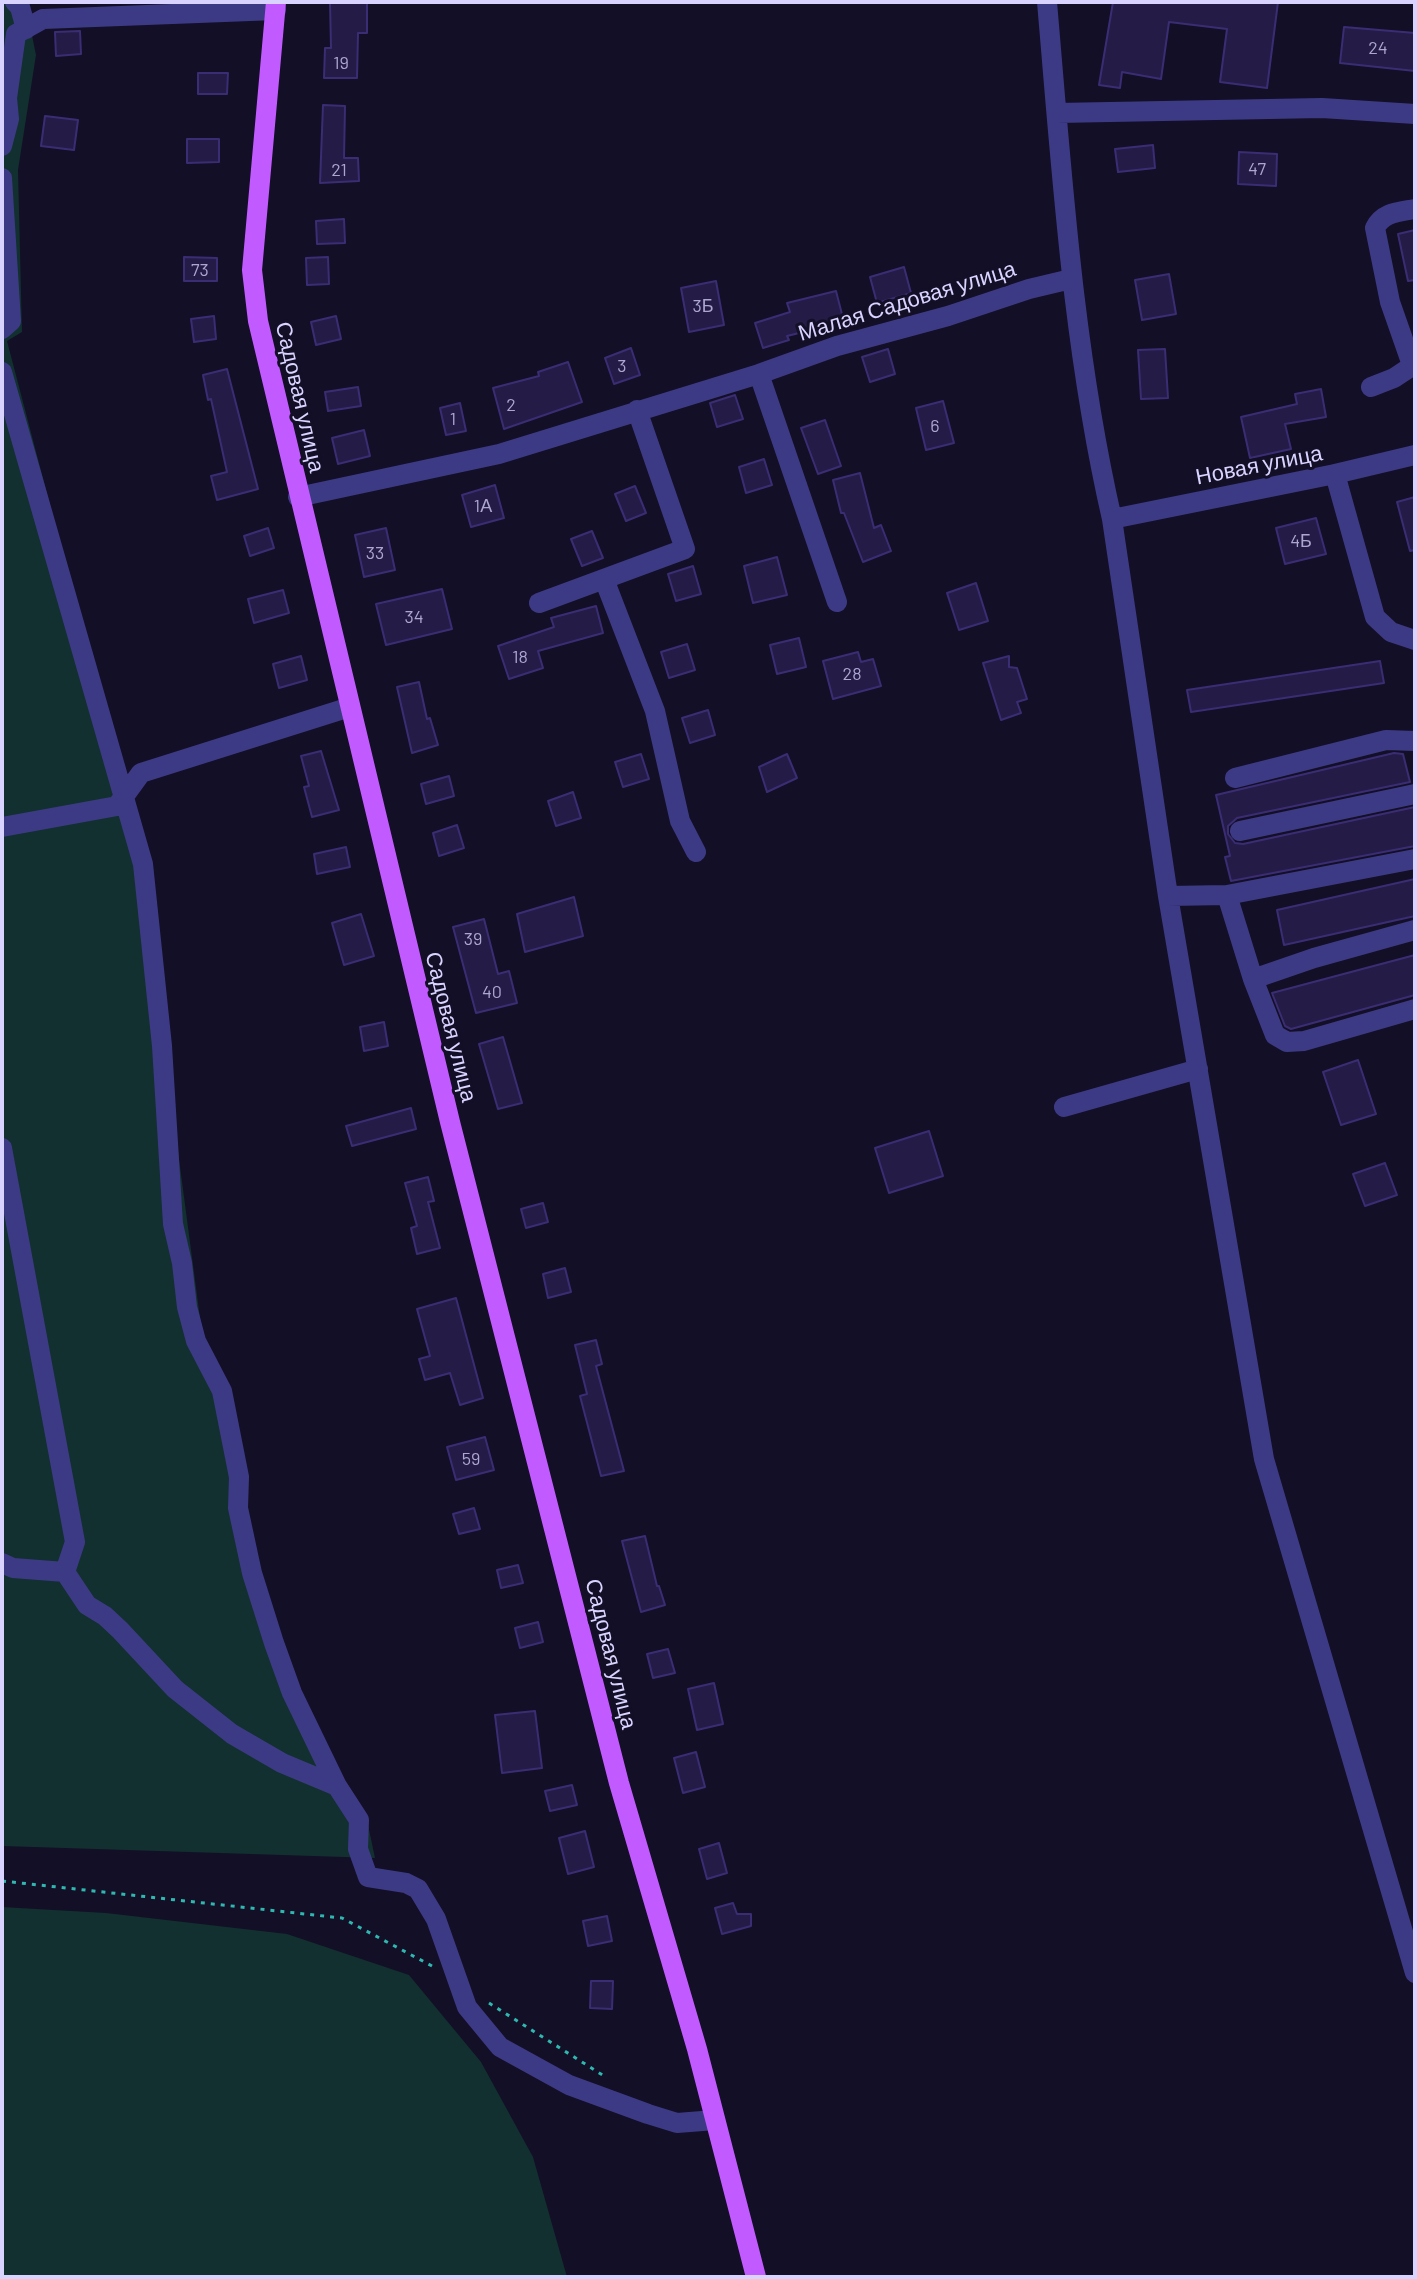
<!DOCTYPE html>
<meta charset="utf-8">
<style>
body{margin:0}
#map{position:relative;width:1417px;height:2279px;overflow:hidden;background:#130f26;font-family:Barlow,sans-serif}
canvas{display:block}
.frame{position:absolute;inset:0;border:4px solid #d9d4ff;pointer-events:none}
</style>
<div id="map">
<canvas width="1417" height="2279"></canvas>
<div class="frame"></div>
</div>
<script>
const c = document.querySelector('canvas').getContext('2d');
c.lineJoin = 'round';
function paint(path, color) { c.fillStyle = color; c.fill(path, 'evenodd'); }
function stroke(path, color, width, dash) { c.strokeStyle = color; c.lineWidth = width; c.lineCap = dash ? 'butt' : 'round'; c.setLineDash(dash || []); c.stroke(path); }
function write(font, color, halo, rows, align = 'center') {
  c.font = font + ' Barlow,sans-serif'; c.lineWidth = 6; c.setLineDash([]); c.textBaseline = 'middle'; c.strokeStyle = halo; c.fillStyle = color; for (const [text, x, y, turn = 0] of rows) {
    c.save(); c.translate(x, y); c.rotate((+turn || 0) * Math.PI / 180); c.textAlign = isNaN(turn) ? turn : align; if (halo) c.strokeText(text, 0, 0); c.fillText(text, 0, 0); c.restore();
  }
}
paint(new Path2D(`
 M2,2H23L26,6L36,55L18,170L22,332L7,341L56,528L148,849L179,1159L200,1318L257,1567L304,1714L367,1820L375,1858L2,1846Z
 M2,1907L106,1913L287,1934L409,1975L481,2062L533,2157L567,2277H2Z`), '#12302f');
const building = new Path2D(`
 M330,2H367V33H358L357,78H324L325,48H331Z
 M1113,2H1278L1267,88L1220,82L1227,29L1169,22L1161,79L1122,72L1120,88L1099,85Z
 M1344,27L1415,33V71L1340,63Z
 M80,31L81,54L56,56L55,32Z
 M198,73H228L227,94H198Z
 M323,105L345,106L344,158H358L359,181L320,183Z
 M45,116L78,120L74,150L41,146Z
 M187,139H219V162L187,163Z
 M1153,145L1155,168L1118,172L1115,149Z
 M1239,152L1277,154L1276,186L1238,184Z
 M344,219L345,243L317,244L316,221Z
 M1415,230V280L1408,281L1398,234Z
 M184,257L217,258V281H184Z
 M328,257L329,284L307,285L306,258Z
 M904,267L911,293L877,303L870,277Z
 M1169,274L1176,314L1142,320L1135,280Z
 M716,281L724,325L689,332L681,288Z
 M836,291L844,322L787,336L789,340L763,348L755,323L790,312L787,303Z
 M214,316L216,339L194,342L191,319Z
 M336,316L341,339L316,345L311,322Z
 M631,348L640,375L614,384L605,358Z
 M888,349L895,374L870,382L862,357Z
 M1165,349L1168,398L1141,399L1138,350Z
 M568,362L582,402L504,429L493,388L539,376L538,372Z
 M227,369L258,489L217,500L211,476L227,472L211,399L208,400L203,375Z
 M358,387L361,406L328,411L325,392Z
 M1321,389L1326,417L1285,424L1291,449L1250,458L1241,417L1297,404L1295,394Z
 M735,395L743,419L717,427L710,403Z
 M943,401L954,443L926,450L916,408Z
 M460,403L466,431L446,435L440,408Z
 M825,420L841,466L818,474L801,428Z
 M364,430L370,456L338,464L332,438Z
 M764,459L772,485L746,493L739,467Z
 M860,473L874,528L881,525L891,551L863,562L844,513H841L833,480Z
 M495,485L504,518L471,527L462,495Z
 M635,486L646,513L626,521L615,494Z
 M1415,497V550L1410,551L1397,502Z
 M1316,518L1326,554L1285,564L1276,528Z
 M268,528L274,548L250,556L244,536Z
 M386,528L395,570L364,577L355,535Z
 M592,531L603,558L582,566L571,539Z
 M777,557L787,595L753,603L744,566Z
 M693,566L701,594L676,601L668,574Z
 M976,583L988,621L959,630L947,593Z
 M442,589L452,629L386,645L376,604Z
 M283,590L289,613L254,623L248,599Z
 M596,606L603,633L538,651L543,668L509,679L498,646L554,627L551,618Z
 M799,638L806,667L777,674L770,645Z
 M687,644L695,670L669,678L661,652Z
 M858,652L861,662L873,659L881,686L833,699L823,661Z
 M301,656L307,680L279,688L273,664Z
 M1009,656V667L1017,668L1027,699L1017,702L1021,713L1001,720L983,663Z
 M1380,661L1384,683L1191,712L1187,690Z
 M419,682L427,719L430,718L438,745L412,753L397,687Z
 M708,710L715,735L690,743L682,718Z
 M321,751L339,810L312,817L304,787L309,786L301,756Z
 M1394,753L1403,754L1410,782L1237,818L1228,826V834L1235,843L1243,844L1415,807V846L1231,881L1225,857L1230,856L1216,795Z
 M641,754L649,779L623,787L615,762Z
 M787,754L797,778L767,792L759,767Z
 M449,776L454,796L426,804L421,784Z
 M573,792L581,818L556,826L548,801Z
 M457,825L464,848L439,856L433,833Z
 M346,847L350,867L317,874L314,854Z
 M1415,879V916L1284,945L1277,910Z
 M574,897L583,936L525,952L517,914Z
 M361,914L374,956L344,965L332,923Z
 M484,919L498,974L509,971L517,1003L476,1013L453,927Z
 M1415,955V995L1291,1029L1285,1026L1272,993Z
 M384,1022L388,1046L364,1051L360,1027Z
 M503,1037L522,1103L498,1109L479,1044Z
 M1358,1060L1376,1114L1341,1125L1323,1072Z
 M411,1108L416,1129L352,1146L346,1126Z
 M929,1131L943,1176L889,1193L875,1148Z
 M1385,1163L1397,1195L1365,1206L1353,1174Z
 M428,1177L434,1201L428,1202L440,1248L417,1254L411,1228L417,1226L405,1183Z
 M543,1203L548,1222L526,1228L521,1209Z
 M565,1268L571,1292L548,1298L543,1274Z
 M456,1298L483,1398L460,1405L450,1373L425,1380L419,1359L430,1356L417,1309Z
 M596,1340L602,1364L596,1366L624,1471L601,1476L580,1396L587,1394L575,1345Z
 M485,1437L494,1470L456,1480L447,1447Z
 M474,1508L480,1529L459,1534L453,1514Z
 M645,1536L657,1586H659L665,1605L641,1612L622,1541Z
 M518,1565L523,1583L501,1588L497,1570Z
 M538,1622L543,1642L520,1648L515,1628Z
 M668,1649L675,1673L653,1678L647,1654Z
 M714,1683L723,1724L697,1730L688,1689Z
 M535,1711L542,1768L502,1773L495,1715Z
 M696,1752L705,1787L683,1793L674,1758Z
 M572,1785L577,1805L550,1811L545,1791Z
 M585,1831L594,1867L568,1874L559,1838Z
 M719,1843L727,1873L707,1879L699,1849Z
 M733,1903L737,1914H751V1926L722,1934L715,1908Z
 M607,1916L612,1941L588,1946L583,1921Z
 M591,1981H613L612,2009L590,2008Z`);
paint(building, '#241b47');
stroke(building, '#3b2d73', 2);
stroke(new Path2D(`
 M2,1881L342,1918L432,1966
 M489,2003L604,2076`), '#2fb8b0', 3, [4, 6]);
stroke(new Path2D(`
 M15,2L20,7L26,29
 M1047,2C1062,175 1073,349 1112,519L1168,896L1264,1459L1415,1973
 M1057,113L1322,108L1415,114
 M2,146L9,119L7,98L16,34L43,19L276,10
 M2,178L11,321L2,329
 M1412,365L1390,302L1375,228C1383,212 1399,212 1415,209
 M2,372L143,864L162,1046L173,1224L182,1263L187,1307L196,1341L222,1391L239,1477L238,1508L252,1573L274,1643L292,1693L337,1786
 M759,374L837,602
 M1371,387L1394,378L1415,364
 M1335,474L1375,617L1391,632L1415,640
 M298,497L499,454L759,374L837,346L948,316L1029,289L1071,279
 M1112,519L1335,474L1415,455
 M604,579L655,711L680,821L696,852
 M539,603L685,549L637,410
 M1235,778L1386,740L1415,741
 M2,827L117,806L141,773L350,707
 M1240,831L1415,794
 M1227,895L1253,979L1275,1035L1287,1042L1304,1041L1415,1009
 M1168,896L1227,895L1415,859
 M1253,979L1314,958L1415,930
 M1064,1107L1198,1069
 M2,1148L75,1542L65,1572
 M2,1563L13,1568L65,1572L87,1605L105,1616L120,1630L175,1689L232,1734L282,1763L337,1786L359,1820L358,1849L368,1877L406,1883L418,1889L436,1919L467,2007L500,2047L569,2085L648,2114L677,2123L715,2120`), '#3d3a85', 20);
stroke(new Path2D(`
 M276,2L252,270L258,321L450,1122L619,1783L697,2049L756,2277`), '#c25bff', 20);
write('18px', '#aca6d1', null, [
 ["24",1378,48],
 ["19",341,63],
 ["47",1257,169],
 ["21",339,170],
 ["73",200,270],
 ["3Б",703,306],
 ["3",622,366],
 ["2",511,405],
 ["1",453,419],
 ["6",935,426],
 ["1А",483,506],
 ["4Б",1301,541],
 ["33",375,553],
 ["34",414,617],
 ["18",520,657],
 ["28",852,674],
 ["39",473,939],
 ["40",492,992],
 ["59",471,1459]
]);
write('22px', '#d9d4ff', '#130f26', [
 ["Малая Садовая улица",907,301,-17],
 ["Садовая улица",300,397,77],
 ["Новая улица",1259,465,-11],
 ["Садовая улица",451,1027,76],
 ["Садовая улица",611,1654,76]
]);
</script>
